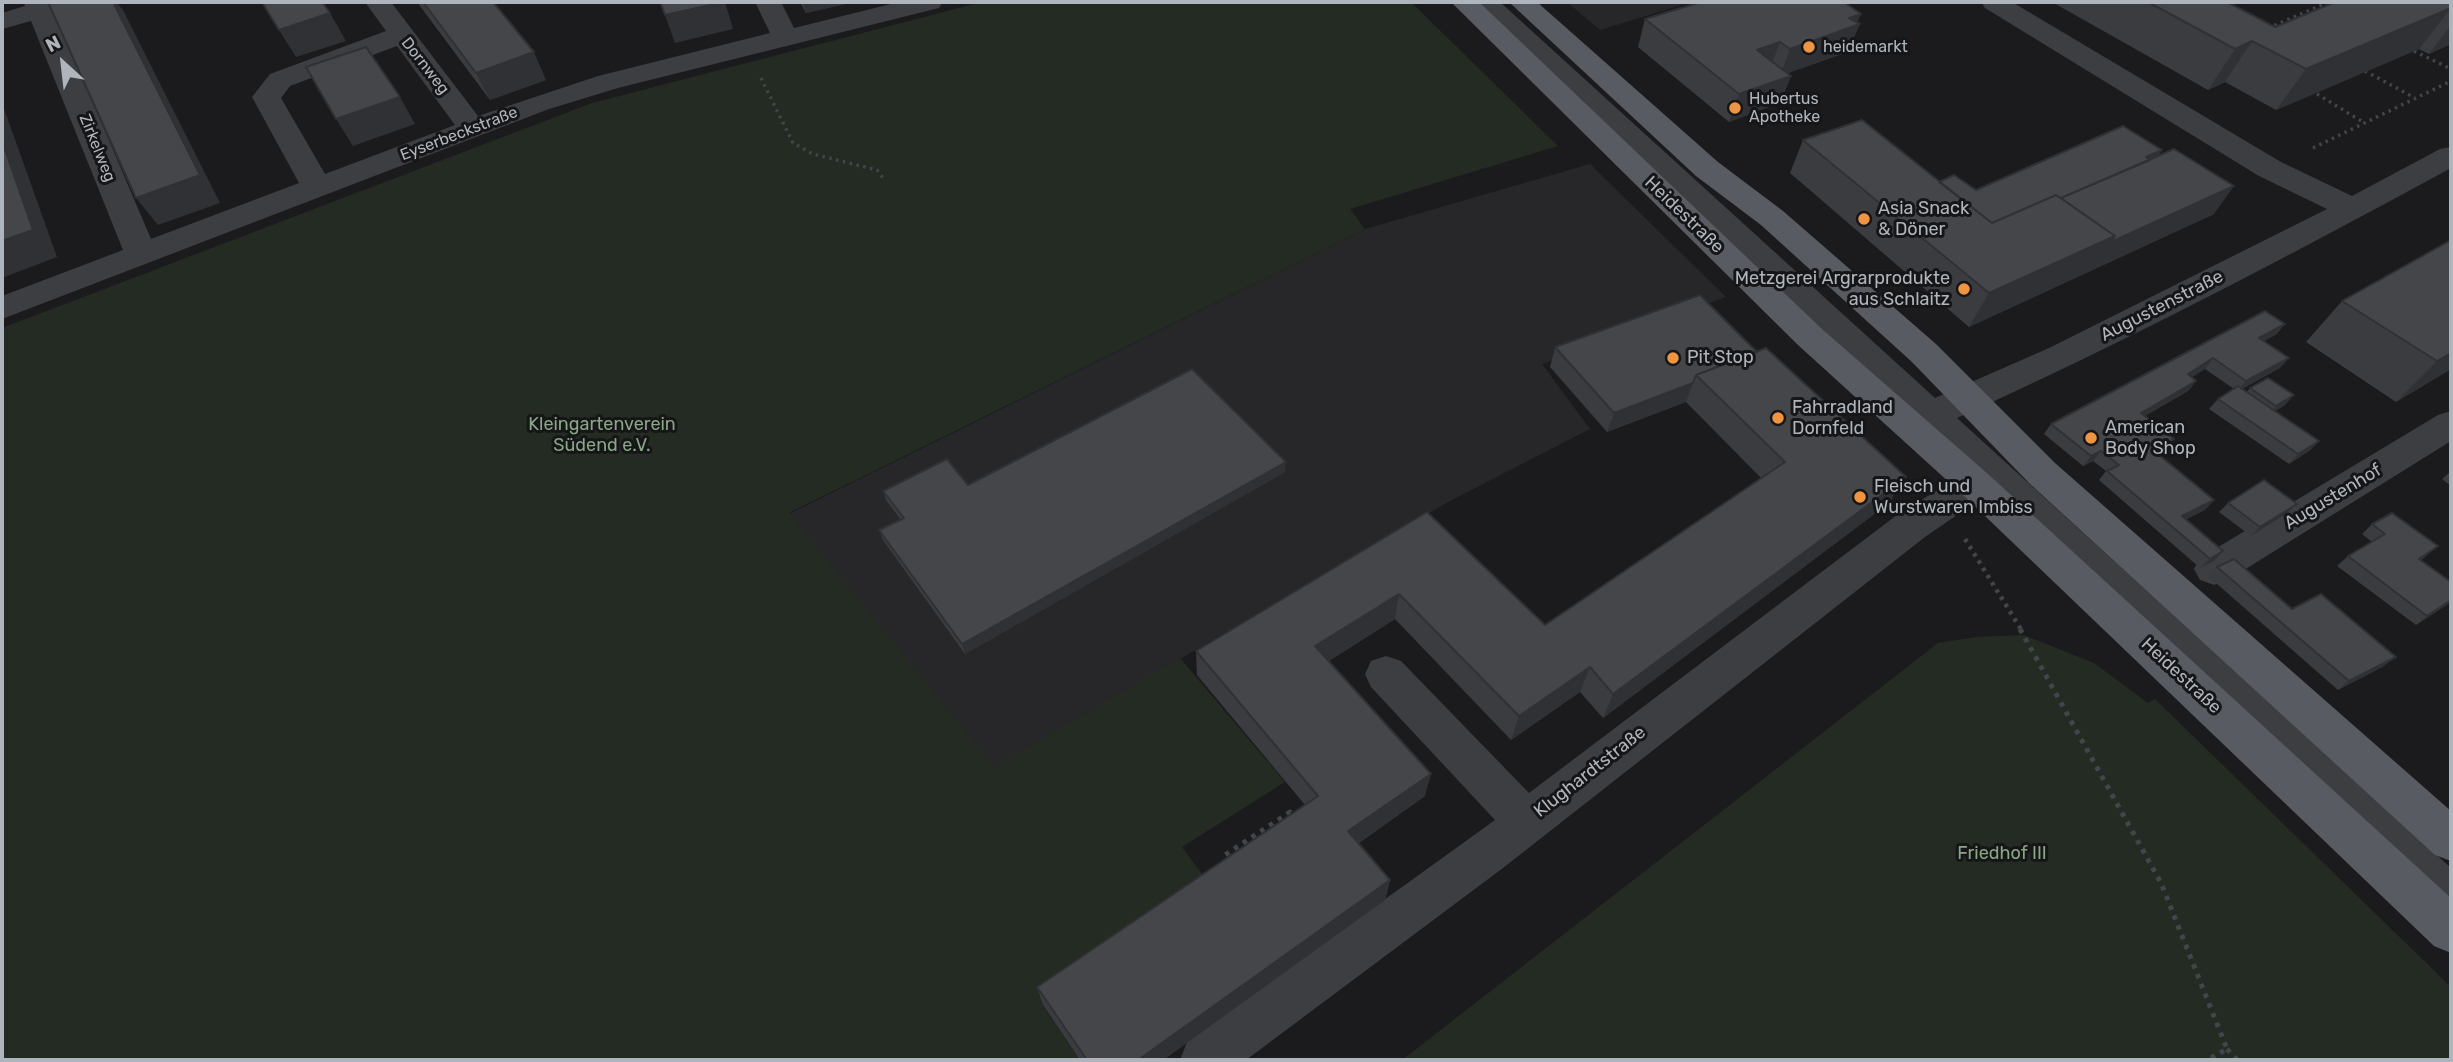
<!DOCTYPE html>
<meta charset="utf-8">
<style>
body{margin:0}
#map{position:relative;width:2453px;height:1062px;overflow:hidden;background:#1b1b1d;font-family:Rubik,sans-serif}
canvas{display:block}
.frame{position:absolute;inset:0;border:4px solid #aeb5bc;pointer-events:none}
.north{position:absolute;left:28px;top:28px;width:70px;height:70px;-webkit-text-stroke:5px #161618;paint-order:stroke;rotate:333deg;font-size:19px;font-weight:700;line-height:28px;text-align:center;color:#aeb5bc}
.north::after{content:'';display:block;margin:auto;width:24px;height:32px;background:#aeb5bc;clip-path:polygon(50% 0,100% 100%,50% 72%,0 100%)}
</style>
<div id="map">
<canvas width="2453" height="1062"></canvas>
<div class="frame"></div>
<div class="north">N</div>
</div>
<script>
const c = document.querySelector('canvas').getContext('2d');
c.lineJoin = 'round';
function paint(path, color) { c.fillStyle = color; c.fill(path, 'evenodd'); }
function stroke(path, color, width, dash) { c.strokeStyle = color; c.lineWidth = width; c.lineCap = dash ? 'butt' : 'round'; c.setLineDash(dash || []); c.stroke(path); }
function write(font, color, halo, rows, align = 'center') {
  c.font = font + ' Rubik,sans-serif'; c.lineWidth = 6; c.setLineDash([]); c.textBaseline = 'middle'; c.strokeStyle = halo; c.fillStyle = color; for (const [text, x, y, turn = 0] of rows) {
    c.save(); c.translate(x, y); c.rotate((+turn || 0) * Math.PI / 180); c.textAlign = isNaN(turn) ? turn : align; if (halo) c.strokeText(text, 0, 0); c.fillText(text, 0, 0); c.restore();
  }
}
paint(new Path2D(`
 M1567,2H1691L1600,30Z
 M1590,164L1726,297L1542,364L1590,429L1448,502L994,768L789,514L1365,229Z`), '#27272a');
paint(new Path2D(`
 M982,2H1411L1558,146L1350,209L1365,229L789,513L994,767L1180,658L1285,782L1182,847L1213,889L1043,1006L1080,1060H2V328L592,103Z
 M2024,635L2094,663L2148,703L2155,699L2451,987V1060H1402L1938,643L1976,637Z`), '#232b22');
stroke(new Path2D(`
 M2268,28L2329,2
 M2414,51L2451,69
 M2365,71L2415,98
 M761,78L793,143L813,154L877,170L883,178
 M2317,94L2363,122
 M2313,148L2451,81`), '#424549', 3.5, [2.5, 4.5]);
stroke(new Path2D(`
 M1965,539L2022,631`), '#424549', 4.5, [3.5, 5]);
stroke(new Path2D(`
 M2020,629L2161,883L2227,1049L2207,1060
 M1231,863L1225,855L1290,812L1295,819
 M2227,1049L2237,1060`), '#424549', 5, [4.5, 6]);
paint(new Path2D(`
 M24,2H50L151,239L299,183L252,97L270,74L386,31L365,2H391L478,116L598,76L770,33L755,2H781L794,28L899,2H943L939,8L618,88L549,109L2,319V296L123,250L31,21L2,29V13L25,6ZM397,46L455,125L325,174L281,98L290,86Z
 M1472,2H1500L1935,398L2049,348L2327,209L2259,176L1985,8L1981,2H2012L2281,162L2352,196L2440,149L2451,147V168C2289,256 2126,342 1957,418L2451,868V921L2434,915L1989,493L1925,537L1503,868L1246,1060H1180L1187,1042L1495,820L1371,687L1365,674L1371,661L1386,656L1401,661L1529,793L1897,515L1967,472Z
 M2451,411V441L2228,580L2214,585L2200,580L2194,569L2200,558L2438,415Z`), '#3c3e42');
paint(new Path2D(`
 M1451,2H1479L1822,329L1988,474L2451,898V953L2434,946L1962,494L1798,345Z
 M1509,2H1537L1718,162L1783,211L1936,344L2055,463L2451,811V861L2435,855L2029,483L1912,362L1761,225L1696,176Z`), '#585b61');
paint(new Path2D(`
 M417,2H493L546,80L490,100Z
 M800,2H854L806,13Z
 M2052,2H2227L2275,27L2451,2V44L2429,54L2419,49L2276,110L2225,82L2208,90Z
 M1645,19L1857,23L1848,52L1787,73L1791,76L1780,103L1729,122L1638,47Z
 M1803,140L1939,182L1976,190L2162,150L2158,156L2214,214L1969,327L1790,173Z
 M1700,295L1889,503L1603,718L1580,692L1511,740L1395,619L1329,661L1425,796L1359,843L1390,880L1385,900L1163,1060H1080L1043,1005L1037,987L1305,805L1197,675L1196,651L1427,512L1545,625L1761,478L1686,402L1607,432L1550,367L1555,347Z
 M2342,301L2451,369L2396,402L2306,342Z
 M2265,311L2277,334L2264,341L2280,368L2242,389L2247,392L2250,388L2285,405L2275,411L2319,441L2309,451L2289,464L2209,409L2218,399L2234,389L2205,369L2192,377L2196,381L2188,391L2145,416L2174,439L2166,449L2157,453L2214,500L2205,510L2186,519L2214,561L2200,568L2099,480L2106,471L2093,461L2083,466L2044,434L2051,424Z
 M2451,471V486L2442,479Z
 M1285,472L965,654L883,540L879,530L901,520L886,500L883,491L968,485Z
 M2228,503L2297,504L2287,513L2251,536L2219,512Z
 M2372,524L2438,546L2421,560L2451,602L2416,625L2337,566L2348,556L2372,542L2362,534Z
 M2217,567L2384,666L2338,690L2208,576Z`), '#3b3c40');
paint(new Path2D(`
 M113,2H116L123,10L220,203L158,225L136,198Z
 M725,2L733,29L675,43L665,15Z
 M803,2H854L806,13Z
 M2451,8L2419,49L2276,110L2306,69Z
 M330,13L346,41L296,57L279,30Z
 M1861,14L1856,26L1860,24L1848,52L1780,76L1790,49L1849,18Z
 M2451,25V44L2429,54Z
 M2252,41L2225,82L2208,90L2235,49Z
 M1780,42L1770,69L1757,50Z
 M534,52L546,80L490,100L476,73Z
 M1791,76L1780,103L1729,122L1739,94Z
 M400,97L415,124L353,146L336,119Z
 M2,103L57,257L2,278Z
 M2162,150L2155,161L2139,168L2146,157Z
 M2234,186L2214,214L1969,327L1989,293L2115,236Z
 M2285,324L2277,334L2251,348L2259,338Z
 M2451,353V369L2396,402L2437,361Z
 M2213,358L2205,369L2180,384L2188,374Z
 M2289,358L2280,368L2237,391L2246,381Z
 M2196,381L2188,391L2133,423L2141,413Z
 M1693,383L1686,402L1607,432L1614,413Z
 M2294,395L2285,405L2267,416L2276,406Z
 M2174,439L2166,449L2145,460L2153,450Z
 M2319,441L2309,451L2289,464L2298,454Z
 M2101,451L2093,461L2083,466L2091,456Z
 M1286,462L1285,472L965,654L962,644Z
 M1906,477L1889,503L1603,718L1613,694Z
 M2214,500L2205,510L2173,526L2182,516Z
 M2297,504L2287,513L2251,536L2260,527Z
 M2223,551L2214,561L2200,568L2210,559Z
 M1399,594L1395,619L1313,671L1315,646Z
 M2451,600V602L2416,625L2427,616Z
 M2396,657L2384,666L2338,690L2349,681Z
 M1590,667L1580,692L1511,740L1519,716Z
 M1431,774L1425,796L1345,852L1348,831Z
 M1390,880L1385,900L1163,1060H1138Z`), '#303134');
const building = new Path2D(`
 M48,2H113L200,175L136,198Z
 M262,2H322L330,13L279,30Z
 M423,2H493L534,52L476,73Z
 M660,2H724L665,15Z
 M1701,2H1844L1861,14L1849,18L1860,24L1790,49L1780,42L1757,50L1791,76L1739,94L1645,19Z
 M2148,2H2227L2275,27L2335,2H2451V8L2306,69L2252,41L2235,49Z
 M366,47L400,97L336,119L306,67Z
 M1862,120L1992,223L2056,195L2115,236L1989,293L1803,140Z
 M2123,126L2162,150L2146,157L2150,160L2061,198L2056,195L1992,223L1939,182L1954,175L1976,190Z
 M2,141L33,230L2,241Z
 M2174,149L2234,186L2111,242L2115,236L2061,198Z
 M2451,240V353L2437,361L2342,301Z
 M1700,295L1757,352L1696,375L1693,383L1614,413L1555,347Z
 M2265,311L2285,324L2259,338L2289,358L2246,381L2213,358L2188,374L2196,381L2141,413L2174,439L2153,450L2214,500L2182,516L2223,551L2210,559L2107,471L2119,465L2101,451L2091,456L2051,424Z
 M1766,348L1906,477L1613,694L1590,667L1519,716L1399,594L1315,646L1431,774L1348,831L1390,880L1138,1060H1087L1037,987L1318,796L1196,651L1427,512L1545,625L1785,462L1696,375Z
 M1192,369L1286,462L962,644L879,530L904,518L883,491L947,459L968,485Z
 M2268,378L2294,395L2276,406L2250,388Z
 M2238,386L2319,441L2298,454L2218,399Z
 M2264,480L2297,504L2260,527L2228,503Z
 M2392,513L2438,546L2419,559L2451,582V600L2427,616L2348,556L2385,534L2372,524Z
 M2234,559L2292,609L2321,594L2396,657L2349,681L2217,567Z`);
paint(building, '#45464a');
stroke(building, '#303134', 2);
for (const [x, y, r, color] of [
 [1809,47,7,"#ef9541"],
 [1735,108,7,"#ef9541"],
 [1864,219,7,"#ef9541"],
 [1964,289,7,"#ef9541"],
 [1673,358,7,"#ef9541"],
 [1778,418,7,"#ef9541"],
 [2091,438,7,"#ef9541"],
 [1860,497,7,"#ef9541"]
]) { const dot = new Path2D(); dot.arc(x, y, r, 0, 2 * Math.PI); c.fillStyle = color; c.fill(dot); stroke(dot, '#161618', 2.5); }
write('16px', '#aeb5bc', '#161618', [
 ["heidemarkt",1823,47],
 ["Hubertus",1749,99],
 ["Apotheke",1749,117]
], 'left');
write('16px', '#aeb5bc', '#161618', [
 ["Dornweg",425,66,52],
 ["Eyserbeckstraße",459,134,-21],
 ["Zirkelweg",97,148,68]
]);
write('18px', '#aeb5bc', '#161618', [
 ["Asia Snack",1878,209],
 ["& Döner",1878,230],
 ["Metzgerei Argrarprodukte",1950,279,"right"],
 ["aus Schlaitz",1950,300,"right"],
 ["Pit Stop",1687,358],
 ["Fahrradland",1792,408],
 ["Dornfeld",1792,429],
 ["American",2105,428],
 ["Body Shop",2105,449],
 ["Fleisch und",1874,487],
 ["Wurstwaren Imbiss",1874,508]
], 'left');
write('18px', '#aeb5bc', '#161618', [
 ["Heidestraße",1684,215,44],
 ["Augustenstraße",2162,306,-27],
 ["Augustenhof",2333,497,-31],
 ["Heidestraße",2181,676,43],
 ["Klughardtstraße",1590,772,-38]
]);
write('18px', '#89a685', '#161618', [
 ["Kleingartenverein",602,425],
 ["Südend e.V.",602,446],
 ["Friedhof III",2002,854]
]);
</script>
